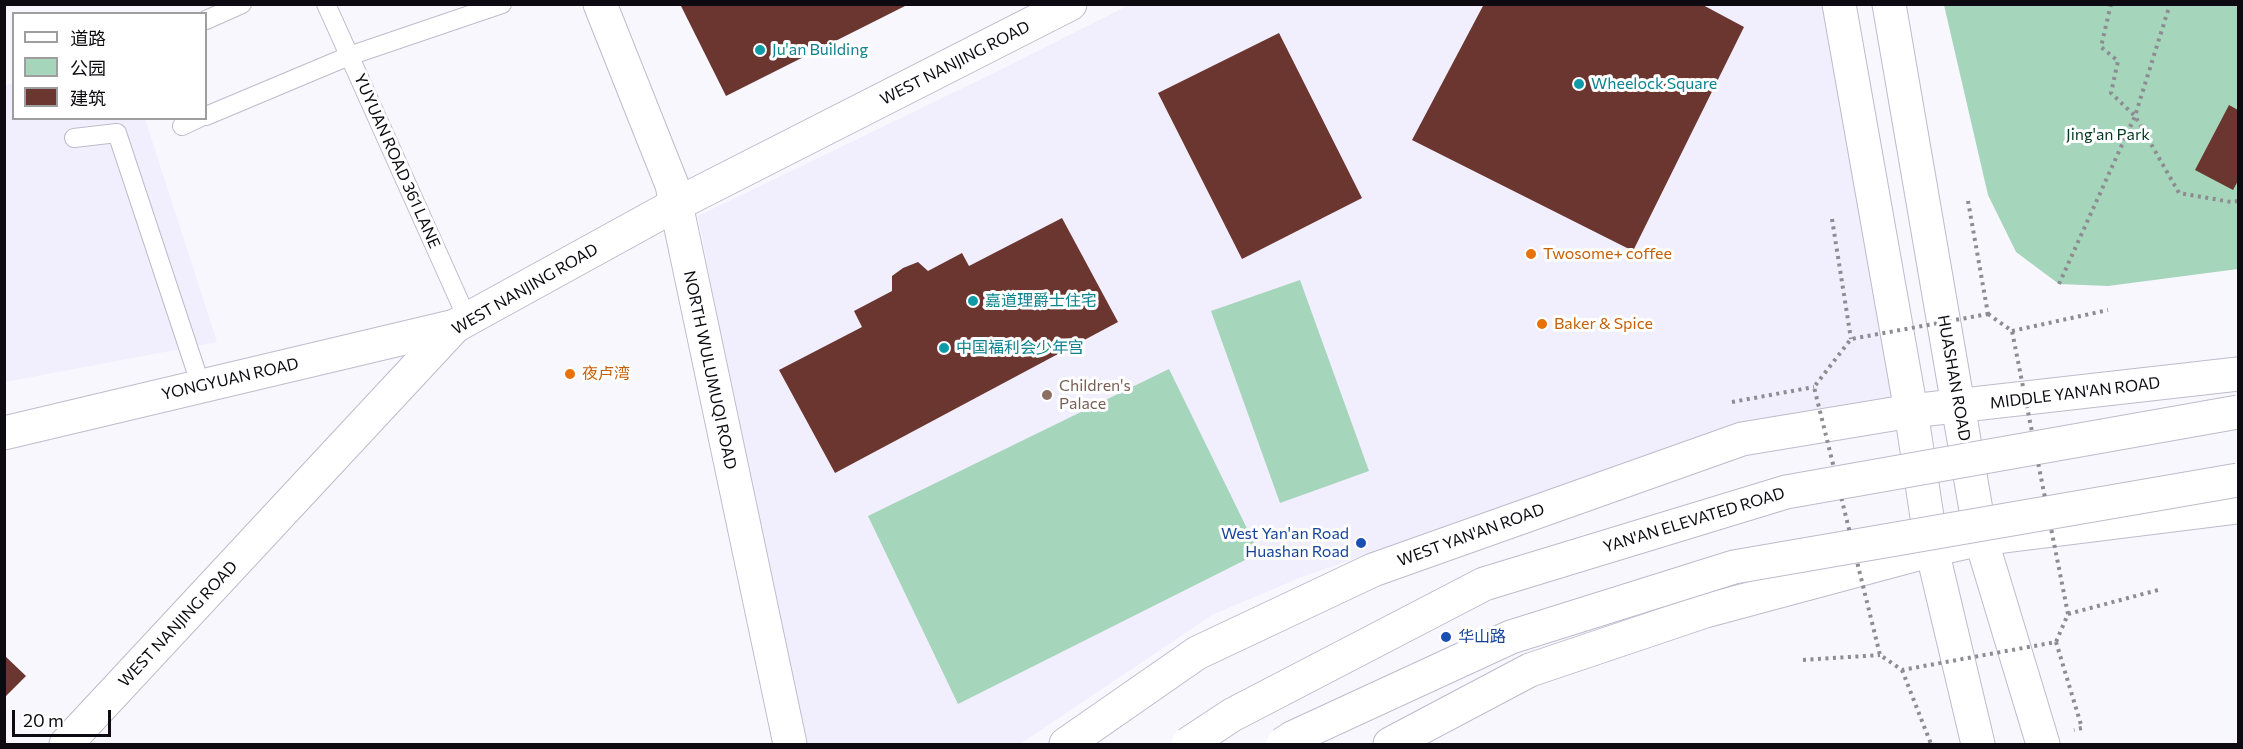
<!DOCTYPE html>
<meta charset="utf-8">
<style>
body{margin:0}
#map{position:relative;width:2243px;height:749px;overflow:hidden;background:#f8f7fe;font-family:Commissioner,"Noto Sans SC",sans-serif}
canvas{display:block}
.frame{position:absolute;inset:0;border:6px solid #0d0b11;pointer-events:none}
.legend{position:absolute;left:12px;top:12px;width:195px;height:108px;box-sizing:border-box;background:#fff;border:2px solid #9e9da0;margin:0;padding:8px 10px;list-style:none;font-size:18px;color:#0d0b11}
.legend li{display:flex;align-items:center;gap:12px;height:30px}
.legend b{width:30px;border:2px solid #9e9da0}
.scale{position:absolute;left:12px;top:710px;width:99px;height:27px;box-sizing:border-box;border:3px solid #0d0b11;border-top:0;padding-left:8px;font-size:18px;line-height:21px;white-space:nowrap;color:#0d0b11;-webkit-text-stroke:4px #fff;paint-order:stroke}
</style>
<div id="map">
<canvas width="2243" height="749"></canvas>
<div class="frame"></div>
<ul class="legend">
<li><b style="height:8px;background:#fff"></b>道路</li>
<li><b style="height:16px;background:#a5d5ba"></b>公园</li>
<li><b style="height:16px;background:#6c3630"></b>建筑</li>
</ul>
<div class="scale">20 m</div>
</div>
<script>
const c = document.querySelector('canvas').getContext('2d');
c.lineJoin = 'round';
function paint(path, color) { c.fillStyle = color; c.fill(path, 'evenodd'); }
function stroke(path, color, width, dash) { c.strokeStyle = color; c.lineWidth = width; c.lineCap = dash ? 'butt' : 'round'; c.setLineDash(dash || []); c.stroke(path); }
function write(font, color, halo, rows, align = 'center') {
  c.font = font + ' Commissioner,"Noto Sans SC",sans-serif'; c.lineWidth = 6; c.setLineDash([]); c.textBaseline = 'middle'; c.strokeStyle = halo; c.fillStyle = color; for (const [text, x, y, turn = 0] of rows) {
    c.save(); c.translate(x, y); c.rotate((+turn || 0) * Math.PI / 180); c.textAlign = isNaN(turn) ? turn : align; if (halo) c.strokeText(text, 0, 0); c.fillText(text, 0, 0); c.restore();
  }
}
paint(new Path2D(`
 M1129,5H1822L1893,398L1415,538L1304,576L1212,615L1020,744H806L761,543L698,216L992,74Z
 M13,83L14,118L145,119L217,342L5,382L4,86Z`), '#f1eefd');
paint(new Path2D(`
 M1944,5H2238V269L2108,286L2059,284L2016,252L1988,195Z
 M1300,280L1369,471L1280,503L1211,311Z
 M1169,369L1259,553L958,704L868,516Z`), '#a5d5ba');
paint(new Path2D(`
 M680,4H909L726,96Z
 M1484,4H1701L1744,27L1633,251L1412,140Z
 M1279,33L1362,198L1242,259L1158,93Z
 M2229,105L2238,110V181L2233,190L2195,170Z
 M1062,218L1118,322L835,473L779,370L862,327L854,311L892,291V276L903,268L918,262L928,271L962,253L969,266Z
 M4,655L26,676L4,698Z`), '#6c3630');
const service = new Path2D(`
 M326,4L467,318
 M206,20L242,4
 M206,116L349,56L502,4
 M182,126L199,118
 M74,138L117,133L201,386`);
const minor = new Path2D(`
 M4,433L455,326`);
const tertiary = new Path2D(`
 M600,4L672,185L790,744`);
const secondary = new Path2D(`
 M1839,4L1911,411L1932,550L1978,744
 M1889,4L1981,539L2043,744
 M66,744L455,326L675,205L1070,4`);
const primary = new Path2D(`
 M1066,744L1197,653L1373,570L1742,439L1911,411L2238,374
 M1390,744L1530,670L1705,611L1932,550L1981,539L2238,507`);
stroke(service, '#bfbbcc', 20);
stroke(minor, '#bfbbcc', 35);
stroke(tertiary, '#bfbbcc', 35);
stroke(secondary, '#bfbbcc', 35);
stroke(primary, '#bfbbcc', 35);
stroke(new Path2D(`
 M2111,4L2101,47L2118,61L2111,93L2135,116L2179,193L2231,202L2238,201
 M1968,201L1988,314
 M1832,219L1851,339
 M2059,284L2135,116L2170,4
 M2012,331L2108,310
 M1732,402L1814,387
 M2068,614L2158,590
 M2056,642L2082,728L2074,730
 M1803,660L1880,655
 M1902,670L1931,744`), '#8e8c93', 4, [3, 4.5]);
stroke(service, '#fff', 18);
stroke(minor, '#fff', 33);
stroke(tertiary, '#fff', 33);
stroke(secondary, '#fff', 33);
stroke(primary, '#fff', 33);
const trunkBridge = new Path2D(`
 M1188,744L1232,715L1484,584L1786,492L2238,412
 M1283,744L1292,738L1511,637L1734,567L2238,480`);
stroke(trunkBridge, '#bfbbcc', 35, []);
stroke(new Path2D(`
 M1988,314L2012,331L2068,614L2056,642L1902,670L1880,655L1814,387L1851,339Z`), '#8e8c93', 4, [3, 4.5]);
stroke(trunkBridge, '#fff', 33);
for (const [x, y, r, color] of [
 [760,50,6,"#0f9aa8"],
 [1579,84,6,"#0f9aa8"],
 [1531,254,6,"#e8710a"],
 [973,301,6,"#0f9aa8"],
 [1542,324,6,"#e8710a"],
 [944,348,6,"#0f9aa8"],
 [570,374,6,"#e8710a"],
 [1047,395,6,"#8d6e63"],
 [1361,543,6,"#1a4fb4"],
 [1446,637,6,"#1a4fb4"]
]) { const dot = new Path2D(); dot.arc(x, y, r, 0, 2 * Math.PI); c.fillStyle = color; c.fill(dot); stroke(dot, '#fff', 2); }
write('16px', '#0d838f', '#fff', [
 ["Ju'an Building",772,50],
 ["Wheelock Square",1591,84],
 ["嘉道理爵士住宅",985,301],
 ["中国福利会少年宫",956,348]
], 'left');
write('16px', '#0d0b11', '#fff', [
 ["WEST NANJING ROAD",955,63,-27],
 ["YUYUAN ROAD 361 LANE",397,161,66],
 ["WEST NANJING ROAD",525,289,-30],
 ["NORTH WULUMUQI ROAD",710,370,78],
 ["HUASHAN ROAD",1954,378,80],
 ["YONGYUAN ROAD",230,379,-13],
 ["MIDDLE YAN'AN ROAD",2075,393,-7],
 ["YAN'AN ELEVATED ROAD",1694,520,-17],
 ["WEST YAN'AN ROAD",1471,535,-20],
 ["WEST NANJING ROAD",178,624,-47]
]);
write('16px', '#023722', '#fff', [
 ["Jing'an Park",2108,135]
]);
write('16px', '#c56008', '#fff', [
 ["Twosome+ coffee",1543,254],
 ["Baker & Spice",1554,324],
 ["夜卢湾",582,374]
], 'left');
write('16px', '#785e54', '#fff', [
 ["Children's",1059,386],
 ["Palace",1059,404]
], 'left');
write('16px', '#164399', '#fff', [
 ["West Yan'an Road",1349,534],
 ["Huashan Road",1349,552],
 ["华山路",1458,637,"left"]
], 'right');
</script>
